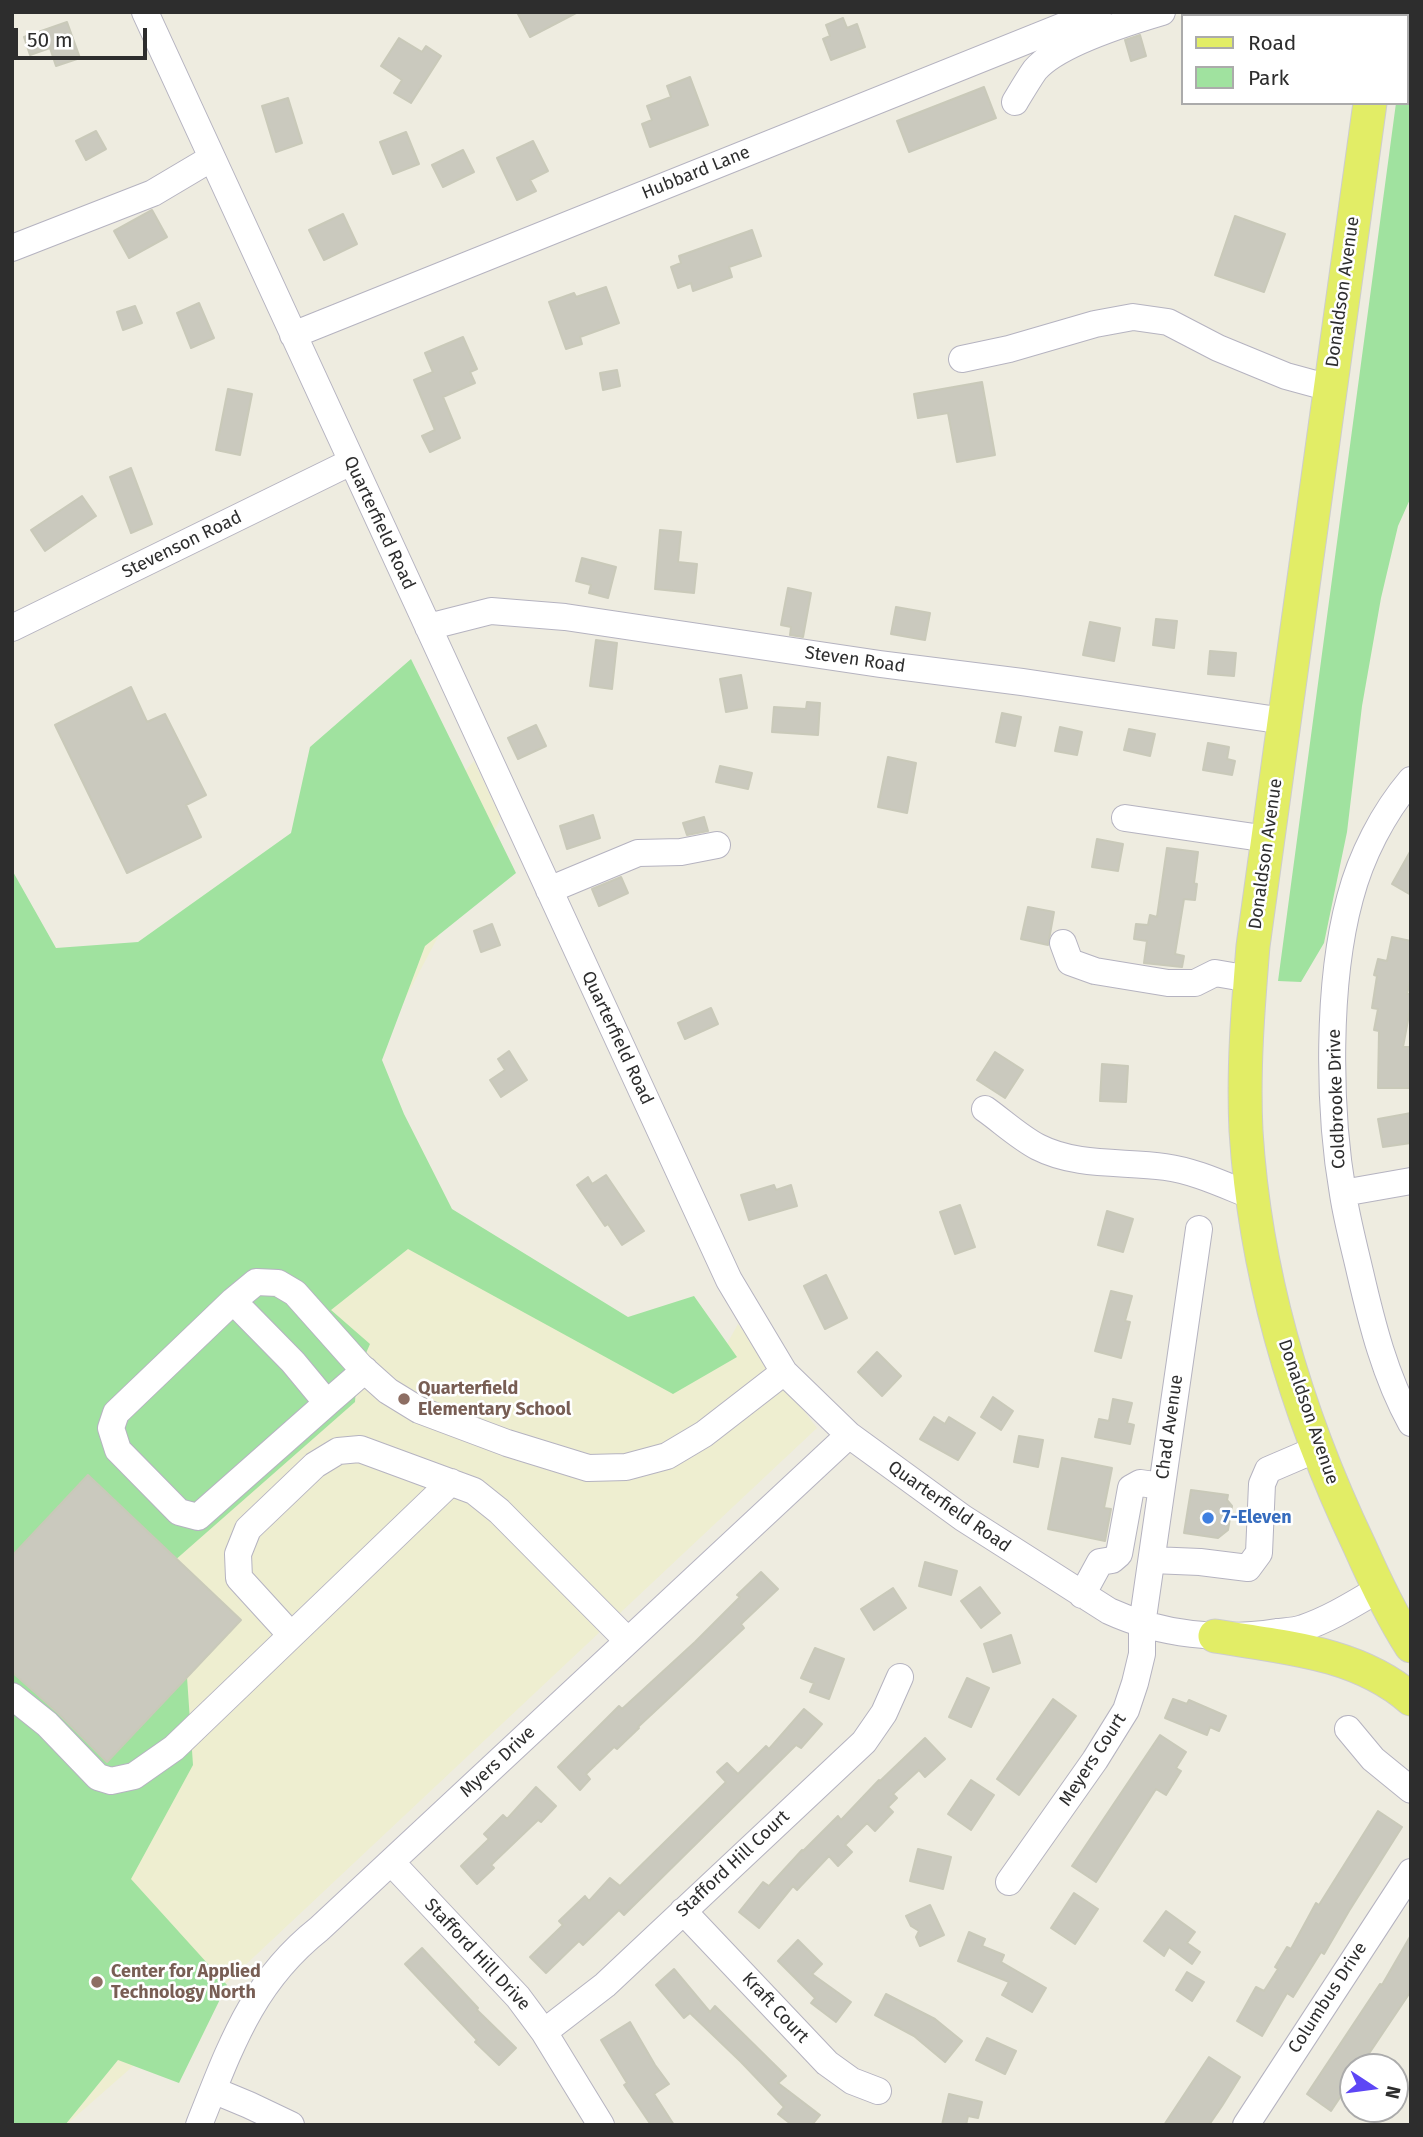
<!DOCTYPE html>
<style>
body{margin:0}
#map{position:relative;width:1423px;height:2137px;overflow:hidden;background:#eeece0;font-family:"Fira Sans",sans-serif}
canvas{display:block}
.frame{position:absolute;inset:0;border:14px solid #2d2d2d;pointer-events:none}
.legend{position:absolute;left:1181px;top:14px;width:228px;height:91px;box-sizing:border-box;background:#fff;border:2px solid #ababab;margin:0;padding:9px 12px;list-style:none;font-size:21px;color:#2d2d2d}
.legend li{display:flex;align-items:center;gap:14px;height:35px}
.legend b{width:35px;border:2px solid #ababab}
.north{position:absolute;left:1339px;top:2053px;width:70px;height:70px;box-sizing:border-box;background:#fff;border:2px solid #ababab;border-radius:50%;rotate:103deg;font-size:19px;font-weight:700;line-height:28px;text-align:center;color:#2d2d2d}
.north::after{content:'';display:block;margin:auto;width:24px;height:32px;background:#5d46f5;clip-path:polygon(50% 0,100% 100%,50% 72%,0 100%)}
.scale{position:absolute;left:14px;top:28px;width:133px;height:32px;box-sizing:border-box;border:4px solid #2d2d2d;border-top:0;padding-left:9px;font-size:21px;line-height:24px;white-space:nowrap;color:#2d2d2d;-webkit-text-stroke:5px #fff;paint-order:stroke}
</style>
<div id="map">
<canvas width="1423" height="2137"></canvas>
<div class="frame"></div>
<ul class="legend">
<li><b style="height:9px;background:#e2ed66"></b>Road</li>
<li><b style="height:19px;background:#a0e29f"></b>Park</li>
</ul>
<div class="north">N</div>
<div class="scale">50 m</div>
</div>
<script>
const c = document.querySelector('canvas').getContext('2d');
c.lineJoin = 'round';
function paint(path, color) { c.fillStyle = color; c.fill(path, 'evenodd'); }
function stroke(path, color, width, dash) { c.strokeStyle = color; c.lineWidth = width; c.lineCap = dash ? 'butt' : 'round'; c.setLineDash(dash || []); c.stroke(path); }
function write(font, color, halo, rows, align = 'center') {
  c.font = font + ' "Fira Sans",sans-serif'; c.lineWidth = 5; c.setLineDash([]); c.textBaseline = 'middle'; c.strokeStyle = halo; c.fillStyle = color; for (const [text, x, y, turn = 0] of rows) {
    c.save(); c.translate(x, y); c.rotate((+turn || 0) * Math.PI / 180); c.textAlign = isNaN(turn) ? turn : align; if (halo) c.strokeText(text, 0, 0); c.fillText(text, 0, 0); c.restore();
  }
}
paint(new Path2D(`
 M474,761L501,818L362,1080L409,1190L713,1369L738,1324L817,1428L206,2002L66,2125H12V1210L200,1071Z`), '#eeeed0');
paint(new Path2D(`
 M1407,93L1411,94V497L1398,526L1381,598L1362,706L1347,832L1324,943L1301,982L1278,981L1396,103H1407Z
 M411,659L516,873L425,946L382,1060L404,1114L452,1209L628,1317L694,1296L737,1357L673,1394L408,1249L331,1310L370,1344L357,1374L355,1402L132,1598L187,1677L193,1765L131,1879L227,1985L179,2083L118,2060L65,2125H12V870L56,948L138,942L291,833L310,747Z`), '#a0e29f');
const building = new Path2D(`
 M517,12H578L530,37Z
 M843,18L847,28L857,24L865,47L831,60L823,39L830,36L826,25Z
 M67,22L80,58L56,66L50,48L30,55L24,37Z
 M1140,35L1146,56L1131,61L1125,40Z
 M399,38L422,52L426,46L441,56L411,103L394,93L402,80L381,66Z
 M690,77L708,125L650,147L642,124L652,120L647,106L671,97L667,86Z
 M984,87L996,118L909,152L897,121Z
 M288,98L302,143L276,152L262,106Z
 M96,131L106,149L86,160L76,141Z
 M406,132L419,164L393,174L380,142Z
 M533,141L548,171L530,180L536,191L517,200L497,158Z
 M463,150L474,172L443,187L432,165Z
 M152,210L167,237L129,258L114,231Z
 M343,214L357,244L324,260L309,230Z
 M1235,216L1285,234L1264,292L1215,275Z
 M752,230L761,256L729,267L732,277L693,291L691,283L678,288L671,267L681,263L679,256Z
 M606,287L619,323L580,337L582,344L566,349L549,302L574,293L576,297Z
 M199,303L214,338L191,348L177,313Z
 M135,306L142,323L123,330L117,312Z
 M463,337L477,369L470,372L475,383L443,397L460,438L430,452L422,436L435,430L414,380L433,372L425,353Z
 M617,370L620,386L603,390L600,373Z
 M982,382L995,455L957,462L948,413L918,418L914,394Z
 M228,389L252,394L240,455L216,450Z
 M131,468L152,524L131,533L110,477Z
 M82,496L96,516L45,551L31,530Z
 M660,530L681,532L678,562L697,564L694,593L655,589Z
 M582,558L616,567L608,598L589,593L591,585L576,581Z
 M788,588L811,593L803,637L790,635L791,627L781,625Z
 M896,607L930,613L925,640L891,634Z
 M1156,619L1177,621L1174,648L1153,645Z
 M1090,622L1120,628L1114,661L1083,655Z
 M596,640L617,643L612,689L590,686Z
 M1210,651L1236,653L1234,676L1208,674Z
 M741,675L747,708L726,712L720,679Z
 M131,687L147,722L165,714L206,795L186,805L201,837L127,873L55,725Z
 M807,702L820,703L818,735L772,732L774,707L806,709Z
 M1002,713L1021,717L1015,746L996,742Z
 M536,725L546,746L518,759L508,738Z
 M1060,727L1082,732L1077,755L1055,751Z
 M1129,729L1155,734L1150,756L1124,750Z
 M1208,743L1229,747L1227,759L1235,761L1232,775L1203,770Z
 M888,757L916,763L907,813L878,807Z
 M720,766L752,773L748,789L716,782Z
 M593,815L600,838L567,849L560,826Z
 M704,817L708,831L687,835L683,823Z
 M1097,839L1123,844L1118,871L1092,867Z
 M1167,848L1198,852L1194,883L1197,884L1195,900L1184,899L1175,954L1184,956L1182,967L1144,963L1147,941L1134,939L1136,924L1148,925L1150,915L1157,917Z
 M1411,850V895L1392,884Z
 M621,877L628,893L599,906L592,889Z
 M1028,907L1054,912L1048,945L1021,939Z
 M492,924L500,945L481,952L474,931Z
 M1392,937L1411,941V978L1407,994H1411V1004L1403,1047H1411V1088H1378L1379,1031L1374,1030L1378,1009L1372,1008L1377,976L1374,975L1378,959L1387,961Z
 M711,1008L718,1024L685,1039L678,1023Z
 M509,1051L527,1080L501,1097L490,1080L505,1070L498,1059Z
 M995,1052L1023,1070L1005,1098L977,1080Z
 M1102,1064L1128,1066L1126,1102L1100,1101Z
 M1411,1113V1143L1383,1147L1378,1119Z
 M606,1175L644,1231L622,1245L608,1224L605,1226L577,1185L588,1177L592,1184Z
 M774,1185L776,1190L791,1185L797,1206L749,1220L741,1195Z
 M960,1205L975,1247L955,1254L940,1212Z
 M1107,1211L1133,1219L1123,1252L1098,1245Z
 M826,1275L847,1318L825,1329L804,1286Z
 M1111,1291L1132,1296L1125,1321L1130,1322L1121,1358L1095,1351Z
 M877,1352L901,1376L882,1396L858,1372Z
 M993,1397L1013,1411L1001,1430L981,1417Z
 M1113,1399L1132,1403L1127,1423L1134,1425L1130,1444L1095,1437L1099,1419L1109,1421Z
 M934,1417L945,1424L949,1417L975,1433L958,1460L920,1439Z
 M1019,1436L1043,1440L1038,1467L1014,1462Z
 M1062,1458L1112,1468L1104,1508L1111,1509L1105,1541L1048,1529Z
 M88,1475L241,1620L107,1762L58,1713L12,1672V1556Z
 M1191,1490L1228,1495L1227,1500L1232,1506L1228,1530L1218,1538L1184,1533Z
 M925,1562L957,1571L951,1595L919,1586Z
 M761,1572L778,1589L741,1624L744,1628L728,1643L638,1727L639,1728L617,1749L614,1747L586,1774L590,1779L580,1790L558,1767L619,1706L622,1709L695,1642L740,1597L737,1595Z
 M980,1587L1000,1613L981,1628L961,1601Z
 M893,1588L906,1608L874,1630L861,1609Z
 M1011,1635L1020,1663L993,1672L984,1644Z
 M815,1648L844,1659L829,1699L810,1692L814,1683L801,1678Z
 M967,1678L989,1688L971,1727L949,1717Z
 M1053,1699L1076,1716L1019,1795L997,1779Z
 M1173,1699L1187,1704L1189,1700L1226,1716L1219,1731L1210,1727L1207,1735L1165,1718Z
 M804,1709L822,1724L801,1748L796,1745L624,1915L619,1910L583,1945L579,1941L546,1973L530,1957L563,1925L559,1921L585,1896L589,1901L610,1878L620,1886L726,1782L717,1772L727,1763L738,1774L766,1746L769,1749Z
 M1160,1735L1186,1752L1176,1768L1181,1771L1166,1795L1156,1789L1096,1882L1072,1866Z
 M925,1738L945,1759L925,1777L919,1770L893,1794L897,1798L888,1807L893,1812L875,1831L867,1823L845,1845L852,1852L838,1866L829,1856L797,1890L793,1886L759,1928L739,1912L763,1882L769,1886L802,1850L803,1851L838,1816L841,1820L879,1780L880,1781Z
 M971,1780L994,1795L971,1830L948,1814Z
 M536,1787L556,1806L541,1822L538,1820L491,1865L494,1868L477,1884L461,1866L489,1839L484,1834L503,1815L507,1819Z
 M1378,1811L1402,1827L1349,1911L1324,1954L1321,1952L1293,1997L1287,1993L1262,2036L1237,2021L1256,1987L1264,1991L1278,1969L1275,1967L1287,1947L1291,1949L1316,1903L1319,1905Z
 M918,1849L951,1857L943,1889L910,1881Z
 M1074,1893L1098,1909L1075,1944L1051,1928Z
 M930,1905L944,1935L920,1946L916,1937L919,1931L911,1926L906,1916Z
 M1166,1911L1195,1932L1187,1943L1200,1952L1192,1964L1169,1947L1164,1956L1144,1941Z
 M969,1932L985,1939L982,1946L1004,1955L1001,1962L1046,1988L1032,2012L1002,1995L1009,1982L958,1961Z
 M1411,1935V1991L1360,2067H1353V2078L1331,2111L1307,2094L1380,1984L1382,1985Z
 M798,1940L822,1964L812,1974L851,2002L836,2022L811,2003L815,1998L778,1961Z
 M422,1948L478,2008L477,2010L516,2048L499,2065L475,2042L477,2040L405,1964Z
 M674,1969L710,2012L715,2006L786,2076L778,2083L820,2115L812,2125H792L778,2114L784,2107L741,2062L690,2013L684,2018L656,1985Z
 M1187,1972L1204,1982L1192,2001L1176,1990Z
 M886,1994L935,2019L962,2041L945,2062L914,2036L875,2015Z
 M630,2022L655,2065L669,2084L654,2094L674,2125H651L624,2085L627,2083L601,2040Z
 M987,2038L1016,2051L1005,2074L976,2060Z
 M1209,2057L1240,2077L1222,2106L1209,2125H1164Z
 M949,2094L982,2102L978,2118L968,2116L966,2125H942Z`);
paint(building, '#cac9be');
stroke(building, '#c9c9b9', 2);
const minor = new Path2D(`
 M145,12L729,1280L784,1372L849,1435L963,1518L1109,1611C1161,1635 1221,1641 1277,1632C1285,1631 1295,1631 1303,1628C1330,1619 1355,1603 1379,1589
 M1015,102C1021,92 1028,80 1035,70C1058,43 1128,22 1162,12
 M12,248L153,193L212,158
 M293,335L1098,12
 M962,359L1009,349L1095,324L1133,317L1168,322L1218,348L1286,376L1330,388
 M428,627L491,611L565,617L880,664L1022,682L1284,721
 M12,628L351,462
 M1411,780C1383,813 1361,856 1350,898C1327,983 1328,1107 1343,1194C1347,1220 1354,1246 1360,1272C1372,1324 1385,1376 1411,1423
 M1125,818L1268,839
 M549,890L638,853L681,852L717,845
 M1063,943L1070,962L1095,971L1168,983H1195L1215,973L1250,979
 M985,1109C1002,1121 1019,1137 1038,1147C1077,1167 1124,1161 1165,1167C1195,1171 1224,1185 1252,1196
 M1343,1193L1411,1181
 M233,1301L256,1282L278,1283L295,1293L360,1366L388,1391L419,1410L507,1443L588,1468L626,1467L667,1456L704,1434L784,1372
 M233,1301L293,1362L327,1403L198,1517L179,1512L118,1450L111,1428L116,1413Z
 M327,1403L365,1370
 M1152,1560L1200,1562L1248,1568L1259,1553L1262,1484L1268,1470L1317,1449
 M1082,1595L1100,1562L1112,1560L1119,1554L1131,1488L1140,1483L1162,1486
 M291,1635L239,1578L238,1554L248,1529L315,1465L338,1451L360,1449L474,1491L499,1511L628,1641
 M12,1696L47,1724L98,1777L111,1781L134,1776L174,1748L451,1482
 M1348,1729L1373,1759L1411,1790
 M391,1862L518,1997L544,2032L601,2125
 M1009,1882L1095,1760L1126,1710L1135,1683L1142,1654V1625L1199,1229
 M683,1911L827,2063L852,2081L878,2091
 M544,2032L605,1985L864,1742L884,1713L900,1677
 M213,2090L249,2105L291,2125
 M199,2125C230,2048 251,1983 319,1929L849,1435
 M1246,2125L1411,1872`);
const major = new Path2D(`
 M1382,16V12
 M1370,103L1253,946C1248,1007 1243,1069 1246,1131C1255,1275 1298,1417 1360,1547C1375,1581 1391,1615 1411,1646
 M1215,1636C1282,1647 1357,1652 1411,1699`);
stroke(minor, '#b5b3c0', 28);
stroke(major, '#cdcdcd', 35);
stroke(minor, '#fff', 26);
stroke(major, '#e2ed66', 33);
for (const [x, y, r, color] of [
 [404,1399,7,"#8d6e63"],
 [1208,1518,7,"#3f7fe0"],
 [97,1982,7,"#8d6e63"]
]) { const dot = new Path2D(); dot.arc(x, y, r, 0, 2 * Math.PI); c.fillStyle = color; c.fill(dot); stroke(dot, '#fff', 2.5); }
write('18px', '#2d2d2d', '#fff', [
 ["Hubbard Lane",696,173,-22],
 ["Donaldson Avenue",1343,292,-82],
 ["Quarterfield Road",379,523,65],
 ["Stevenson Road",182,545,-26],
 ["Steven Road",855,660,8],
 ["Donaldson Avenue",1266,854,-82],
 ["Quarterfield Road",617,1038,65],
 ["Coldbrooke Drive",1337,1099,-92],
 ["Donaldson Avenue",1308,1412,71],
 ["Chad Avenue",1170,1427,-82],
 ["Quarterfield Road",949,1507,35],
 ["Meyers Court",1093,1760,-57],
 ["Myers Drive",498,1762,-43],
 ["Stafford Hill Court",733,1864,-43],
 ["Stafford Hill Drive",477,1955,47],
 ["Columbus Drive",1328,1998,-57],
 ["Kraft Court",775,2008,47]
]);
write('bold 18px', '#785e54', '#fff', [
 ["Quarterfield",418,1389],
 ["Elementary School",418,1410],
 ["Center for Applied",111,1972],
 ["Technology North",111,1993]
], 'left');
write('bold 18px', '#366cbe', '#fff', [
 ["7-Eleven",1222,1518]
], 'left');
</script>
